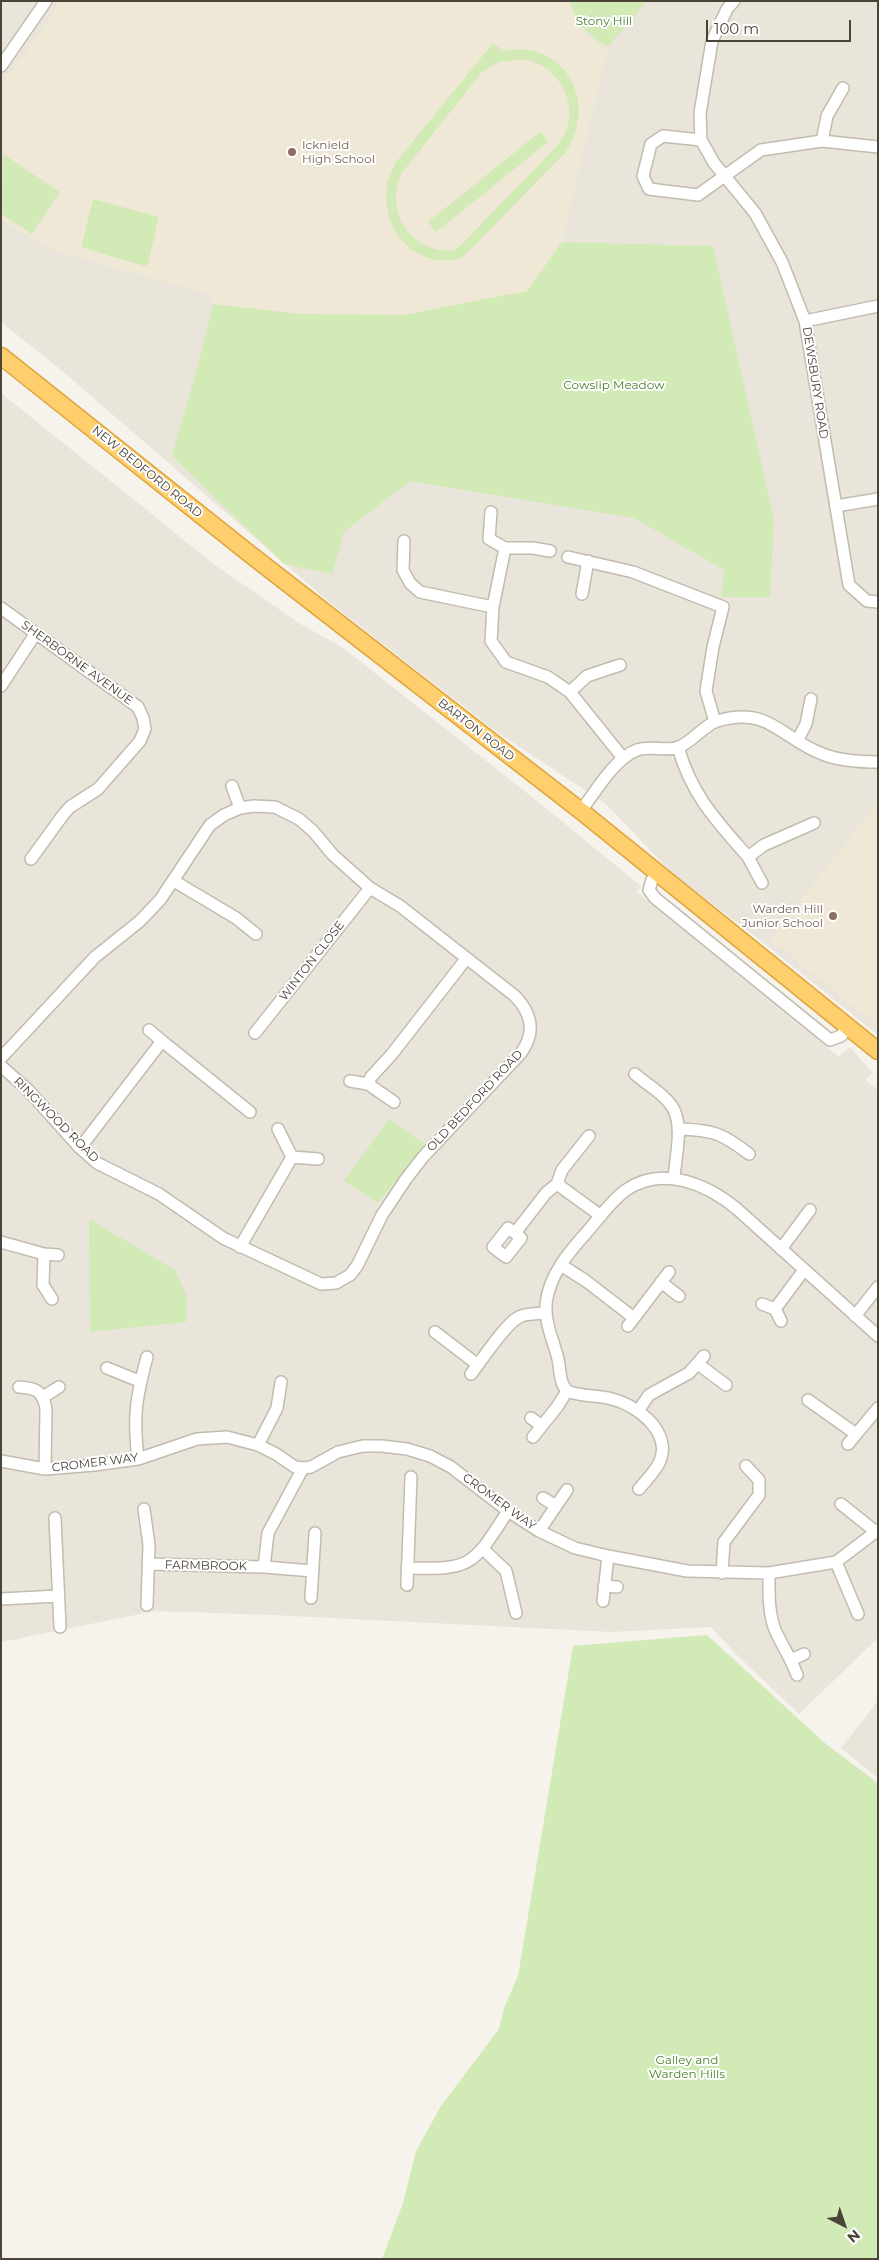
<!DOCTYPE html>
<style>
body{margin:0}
#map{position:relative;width:879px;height:2260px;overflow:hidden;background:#f6f3ec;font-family:Montserrat,sans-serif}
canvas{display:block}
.frame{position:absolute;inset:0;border:2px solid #4b4439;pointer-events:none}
.north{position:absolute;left:819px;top:2200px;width:50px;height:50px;-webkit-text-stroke:4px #fff;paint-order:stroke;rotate:139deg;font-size:14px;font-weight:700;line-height:20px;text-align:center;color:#4b4439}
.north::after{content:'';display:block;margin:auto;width:18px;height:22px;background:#4b4439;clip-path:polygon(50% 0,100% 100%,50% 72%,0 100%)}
.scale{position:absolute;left:706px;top:20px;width:145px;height:22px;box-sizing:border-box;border:2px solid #4b4439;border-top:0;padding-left:6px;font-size:15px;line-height:18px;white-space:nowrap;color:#4b4439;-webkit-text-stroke:4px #fff;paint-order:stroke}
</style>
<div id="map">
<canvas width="879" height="2260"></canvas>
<div class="frame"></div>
<div class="north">N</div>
<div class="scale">100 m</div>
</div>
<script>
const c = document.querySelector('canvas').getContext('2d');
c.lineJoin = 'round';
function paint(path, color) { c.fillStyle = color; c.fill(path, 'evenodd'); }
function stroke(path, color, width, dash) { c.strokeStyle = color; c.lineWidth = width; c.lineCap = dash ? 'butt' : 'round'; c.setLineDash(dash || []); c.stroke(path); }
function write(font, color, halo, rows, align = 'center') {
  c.font = font + ' Montserrat,sans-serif'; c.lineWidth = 4; c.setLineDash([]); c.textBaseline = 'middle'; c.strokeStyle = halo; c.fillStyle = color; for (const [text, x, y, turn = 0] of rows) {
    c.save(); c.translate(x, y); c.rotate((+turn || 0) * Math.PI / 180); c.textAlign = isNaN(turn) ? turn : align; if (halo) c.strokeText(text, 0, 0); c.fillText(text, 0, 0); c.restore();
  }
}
paint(new Path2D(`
 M1,1H878V1035L764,943L673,874L606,804L494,730L329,602L60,369L1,322Z
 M1,393L215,565L299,623L342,647L537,801L641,886L637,892L839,1057L850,1047L873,1073L865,1080L878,1090V1638L799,1714L738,1656L711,1627L611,1632L271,1615L155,1611L1,1642Z
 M878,1701V1778L841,1748Z`), '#eae5da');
paint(new Path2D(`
 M61,1H569L578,22L588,36L608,47L562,242L528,291L404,315L301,314L213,304L211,295L52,250L1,220V84L26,53Z
 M878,802V1026L770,939Z`), '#efe8d6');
paint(new Path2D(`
 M569,1H647L608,47C586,34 579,26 569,1Z
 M493,43L501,49L499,52C562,35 601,102 565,153L465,255C457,261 448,261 439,260C392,254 372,198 397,161ZM522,59C563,65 586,114 556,147L458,248C451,252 443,251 435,249C401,240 388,204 401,174L482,72L499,62Z
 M540,132L548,142L436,232L428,222Z
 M3,154L60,192L32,234L1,214Z
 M93,199L159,217L147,267L81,247Z
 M562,242L713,246L774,520L770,597H721L724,570L634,518L410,481L344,532L332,574L284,564L172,456L199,362L213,304L301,314L404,315L527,291Z
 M389,1119L426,1145L378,1203L344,1181Z
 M89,1219L175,1270L187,1296L186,1322L90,1332Z
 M707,1635L826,1744L878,1783V2259H382L403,2203L416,2151L441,2106L499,2029L504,2008L518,1976L573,1646Z`), '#d2eab5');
const minor = new Path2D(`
 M734,1L727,9L712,41L700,113L701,140L714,163L755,213L782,262L805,321L849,585L867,601L878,602
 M1,66L46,1
 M701,140L663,136L651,144L643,176L649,189L698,195L761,150L822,141L878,147
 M822,141L827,116L843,88
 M805,321L878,306
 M836,506L878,499
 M491,512L489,539L505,548L493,607L491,641L506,662L548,677L570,692L623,758
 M404,541L403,570L410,583L420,592L493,607
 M505,548H533L550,551
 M568,557L633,572L723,607L713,647L706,691L715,722
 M582,594L588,561
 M1,608L138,707L143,718L145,729L140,741L98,789L70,807L63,815L31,859
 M1,686L36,633
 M570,692L587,676L620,665
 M797,741L806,724L811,699
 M678,747C692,796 716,820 748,857L764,845L814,823
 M232,786L240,808
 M581,811C595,792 615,758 637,750C650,745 667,752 679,747C693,741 703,726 717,721C771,705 781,740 825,755C842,761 860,762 878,762
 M748,857L762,883
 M658,874L652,880L649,890L655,898L830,1040L841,1036L848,1027
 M174,881L236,918L256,934
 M149,1030L162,1041
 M255,1033L370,888
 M1,1058L95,957L140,921L160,900L210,825L224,815L240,808L254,806L275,807L299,819L313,831L333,855L370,888L400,906L515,996C532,1014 536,1032 521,1053L423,1157L406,1179L382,1215L357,1266L350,1275L336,1283L321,1284L223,1238L159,1194L97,1163L80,1148L28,1090L1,1066
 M635,1074C646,1084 663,1093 671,1105C685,1124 675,1157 674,1179
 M350,1081L368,1084L394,1102
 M368,1084L371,1077L392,1054L466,959
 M278,1129L292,1157L318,1159
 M678,1129C713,1130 722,1133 749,1154
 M80,1148L162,1041L250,1112
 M557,1184L601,1216
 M515,1233L508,1228L493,1247L506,1257L521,1238L515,1233L546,1193L557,1184L562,1170L589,1136
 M1,1242L44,1254L58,1255
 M240,1247L292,1157
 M781,1249L810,1210
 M44,1254L43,1285L52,1299
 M561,1265L586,1281L634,1318
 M661,1282L679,1296
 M762,1304L775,1309L781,1321
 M775,1309L804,1270
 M855,1316L878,1287
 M628,1326L669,1272
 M435,1332L478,1365
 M698,1364L726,1385
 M107,1368L139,1381
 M471,1374C482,1360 505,1324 519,1317C527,1313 537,1314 546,1313
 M19,1387C36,1388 43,1391 46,1409L45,1469
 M43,1397L59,1387
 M808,1400L856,1434
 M638,1411L649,1395L689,1373L704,1356
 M531,1418L542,1426
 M533,1437L557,1407L567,1391
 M848,1444L878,1408
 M258,1445L277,1408L281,1382
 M138,1459C133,1416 136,1398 147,1357
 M1,1461L45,1469L94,1465L138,1459L197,1439L227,1437L258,1445L276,1454L295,1467L303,1468L311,1467L338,1452L363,1446H382L407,1449L430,1456L451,1467L508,1511L539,1531L575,1548L608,1556L687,1571L769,1573L836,1562L878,1530
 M639,1489C646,1480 656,1471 660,1461C672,1432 637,1405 612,1399C597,1395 582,1397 567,1391C558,1381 561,1368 557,1355C552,1337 545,1323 546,1304C549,1275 569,1252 587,1232C599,1218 611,1201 626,1190C662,1165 707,1184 737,1209L878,1336
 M543,1498L556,1506
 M841,1504L876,1532
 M144,1509L149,1545L147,1605
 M55,1518L60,1627
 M539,1531L567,1490
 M483,1549L506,1571L516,1613
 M836,1562L858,1614
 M148,1564L264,1567L268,1533L303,1468
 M264,1567L313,1571
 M407,1568C473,1570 473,1565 508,1511
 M722,1573L724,1542L759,1495V1480L746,1466
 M769,1573C769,1592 768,1614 776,1632C783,1647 791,1658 797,1675
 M407,1585L411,1477
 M604,1586L617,1587
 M311,1598L315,1533
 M1,1599L58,1596
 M603,1601L608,1556
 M791,1660L804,1654`);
const highway = new Path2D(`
 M1,356L251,555L581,811L878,1051`);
stroke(minor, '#c2bbae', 14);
stroke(highway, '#e0a43c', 19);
stroke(minor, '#fff', 11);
stroke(highway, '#ffcf6e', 16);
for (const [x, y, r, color] of [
 [292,152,5,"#8d6e63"],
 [833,916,5,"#8d6e63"]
]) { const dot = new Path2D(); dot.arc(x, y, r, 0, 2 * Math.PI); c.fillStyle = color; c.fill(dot); stroke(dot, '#fff', 2); }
write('12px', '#4a7f2a', '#fff', [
 ["Stony Hill",604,21],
 ["Cowslip Meadow",614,385],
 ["Galley and",687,2060],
 ["Warden Hills",687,2074]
]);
write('12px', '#785e54', '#fff', [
 ["Icknield",302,145],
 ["High School",302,159],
 ["Warden Hill",823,909,"right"],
 ["Junior School",823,923,"right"]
], 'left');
write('12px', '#4b4439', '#fff', [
 ["DEWSBURY ROAD",815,383,81],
 ["NEW BEDFORD ROAD",147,472,39],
 ["SHERBORNE AVENUE",77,663,36],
 ["BARTON ROAD",476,730,38],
 ["WINTON CLOSE",312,961,-52],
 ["OLD BEDFORD ROAD",475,1101,-47],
 ["RINGWOOD ROAD",56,1120,45],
 ["CROMER WAY",95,1463,-7],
 ["CROMER WAY",499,1502,36],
 ["FARMBROOK",206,1566,1]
]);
</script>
